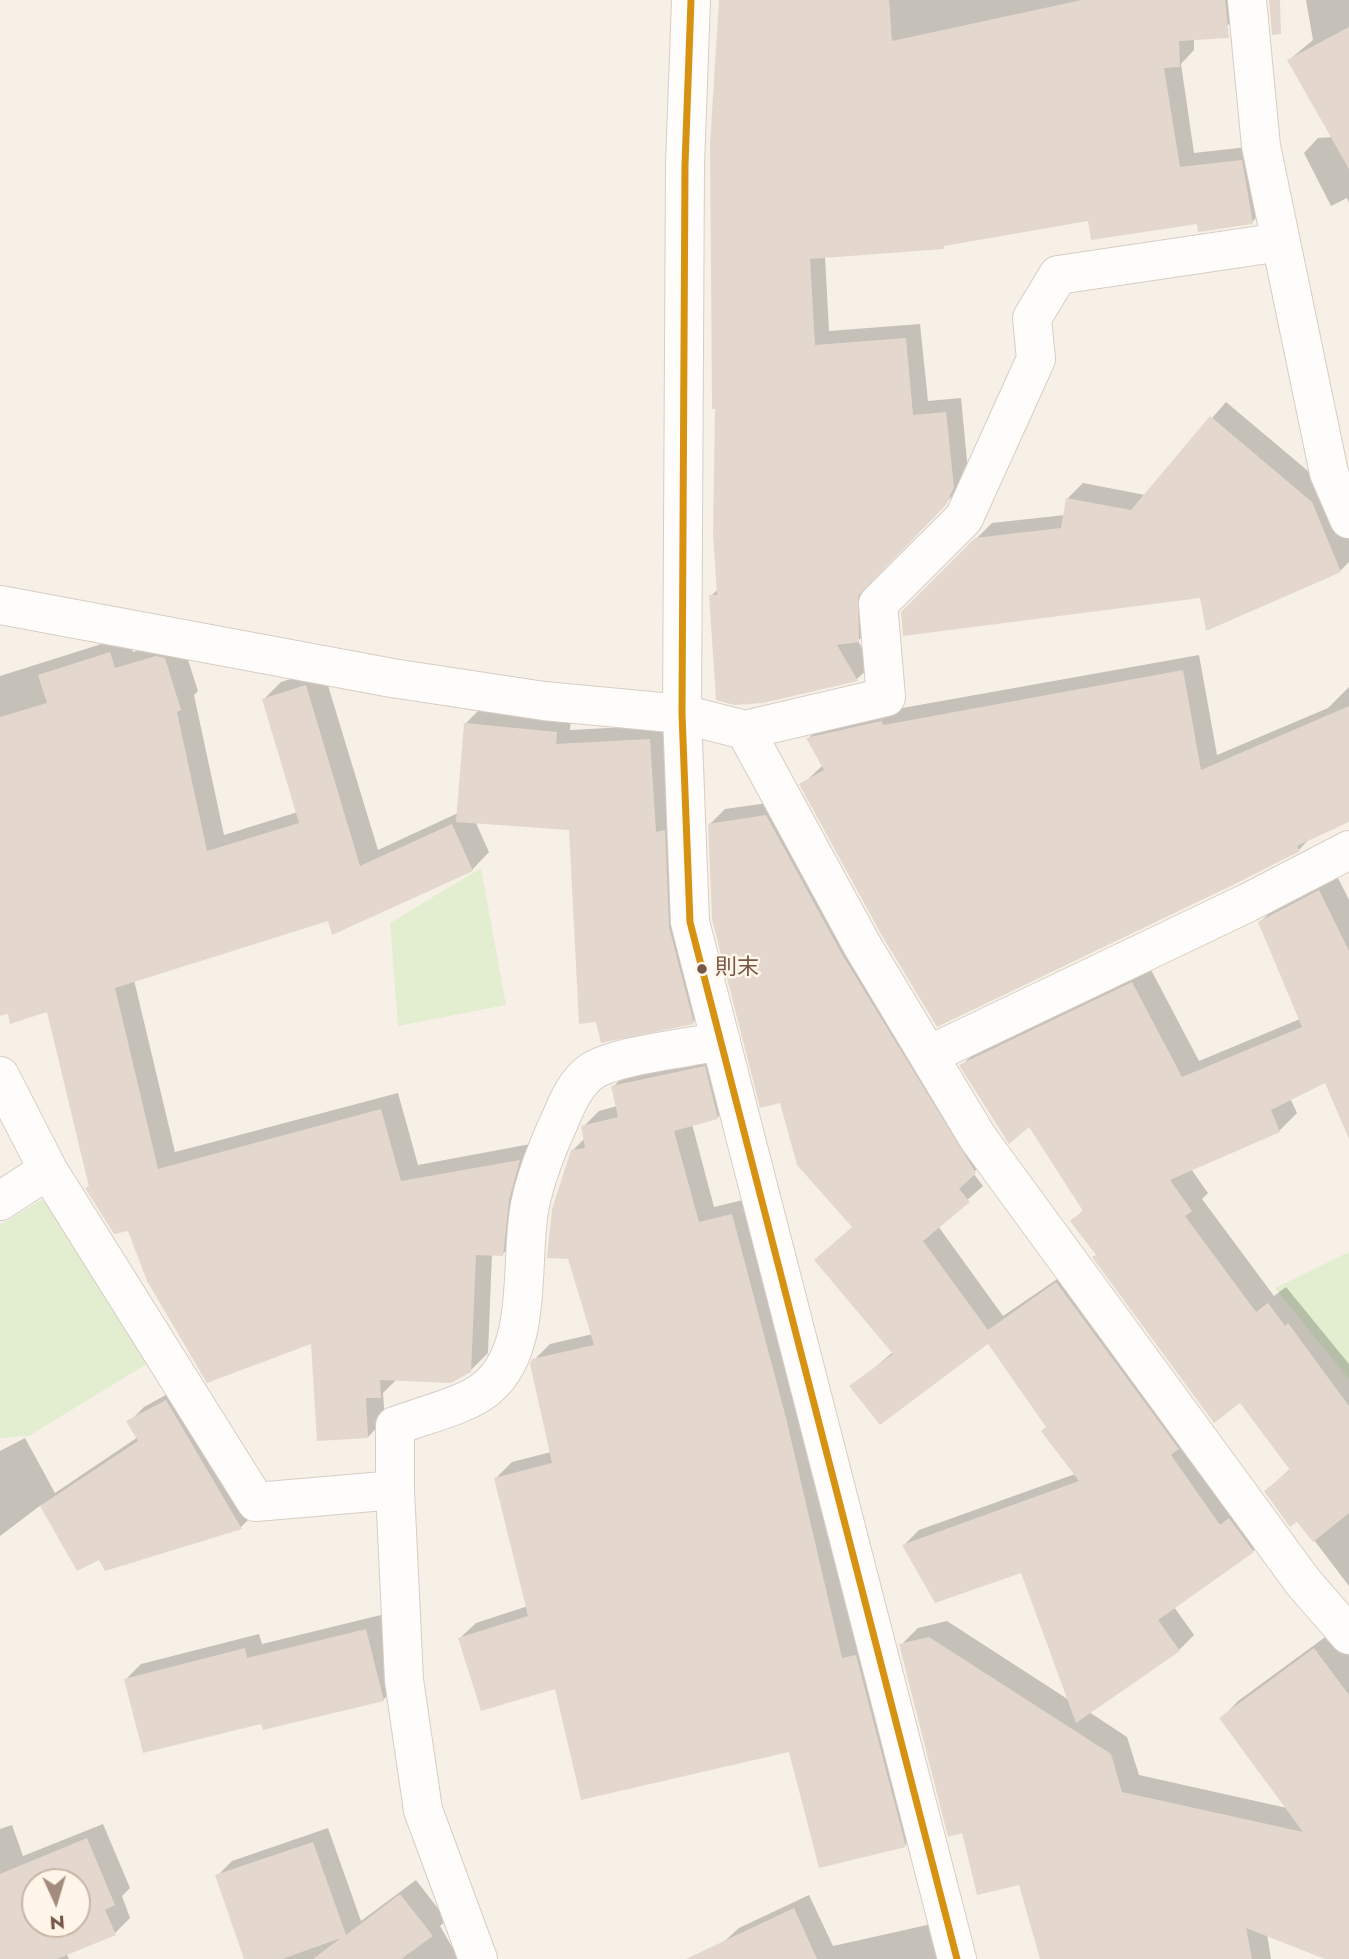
<!DOCTYPE html>
<meta charset="utf-8">
<style>
body{margin:0}
#map{position:relative;width:1349px;height:1959px;overflow:hidden;background:#f7f0e7;font-family:Jost,sans-serif}
canvas{display:block}
.north{position:absolute;left:21px;top:1868px;width:70px;height:70px;box-sizing:border-box;background:#fff5e8;border:2px solid #c8b5a7;border-radius:50%;rotate:176deg;font-size:19px;font-weight:700;line-height:28px;text-align:center;color:#765646}
.north::after{content:'';display:block;margin:auto;width:24px;height:32px;background:#a38c7e;clip-path:polygon(50% 0,100% 100%,50% 72%,0 100%)}
</style>
<div id="map">
<canvas width="1349" height="1959"></canvas>
<div class="north">N</div>
</div>
<script>
const c = document.querySelector('canvas').getContext('2d');
c.lineJoin = 'round';
function paint(path, color) { c.fillStyle = color; c.fill(path, 'evenodd'); }
function stroke(path, color, width, dash) { c.strokeStyle = color; c.lineWidth = width; c.lineCap = dash ? 'butt' : 'round'; c.setLineDash(dash || []); c.stroke(path); }
function write(font, color, halo, rows, align = 'center') {
  c.font = font + ' Jost,"Noto Sans JP",sans-serif'; c.lineWidth = 5; c.setLineDash([]); c.textBaseline = 'middle'; c.strokeStyle = halo; c.fillStyle = color; for (const [text, x, y, turn = 0] of rows) {
    c.save(); c.translate(x, y); c.rotate((+turn || 0) * Math.PI / 180); c.textAlign = isNaN(turn) ? turn : align; if (halo) c.strokeText(text, 0, 0); c.fillText(text, 0, 0); c.restore();
  }
}
paint(new Path2D(`
 M481,868L506,1005L398,1026L390,923Z
 M43,1199L153,1360L29,1436L0,1438V1225Z
 M1349,1252V1379L1275,1288Z`), '#e3eed0');
paint(new Path2D(`
 M720,0H1230L1231,22L1216,37L1194,39V50L1181,64L1194,153L1256,146L1267,207L1252,222L1090,219L947,243L943,247L825,256L829,331L920,324L928,401L961,398L968,471L960,488L872,579L874,625L858,641L872,665L857,679L763,702L711,596L718,589Z
 M1306,0H1349V203L1347,198L1331,206L1304,153L1318,138L1333,137L1289,60L1313,40Z
 M1226,402L1327,487L1349,519V562L1340,571L1202,596L902,613L992,523L1065,515L1068,498L1083,483L1145,495Z
 M127,636L133,652L174,640L182,641L198,691L194,695L224,835L298,812L264,699L281,682L323,669L378,850L458,813L465,724L480,709L571,717L570,730L665,725L708,1007L693,1022L571,828L475,821L489,852L472,870L134,980L175,1152L398,1093L418,1165L536,1143L520,1237L503,1254H492L488,1353L470,1371L397,1379L383,1393L385,1419L368,1437L312,1342L129,1229L87,1188L90,1185L48,1010L0,1014V676Z
 M1199,655L1217,755L1328,708L1349,687V820L1311,837L1299,850L802,785L823,765L808,739L824,722Z
 M782,801L990,1157L973,1173L983,1186L938,1226L1003,1316L1072,1269L1268,1536L1253,1551L1174,1607L1194,1635L1179,1650L1089,1712L1127,1737L1139,1775L1287,1808L1221,1719L1238,1701L1343,1624L1349,1630V1959H1330L1267,1934L1271,1959H1041L1020,1883L963,1831L901,1645L918,1628L947,1621L1069,1700L1022,1570L904,1545L919,1530L1075,1474L1048,1426L988,1342L852,1387L893,1352L816,1260L854,1226L710,824L725,809Z
 M1336,874L1349,900V1070L1290,1098L1297,1113L1279,1131L1191,1169L1208,1193L1202,1199L1274,1296L1286,1287L1349,1364V1586L1298,1519L1266,1491L1291,1468L1241,1401L1098,1255L1073,1221L1084,1209L1029,1124L962,1065L979,1048L1149,966L1199,1061L1300,1019L1260,922L1278,905Z
 M720,1051L733,1102L717,1118L692,1124L714,1207L747,1199L921,1830L905,1845L790,1750L556,1687L460,1638L476,1623L528,1606L496,1478L512,1462L551,1452L534,1360L550,1344L593,1334L572,1151L585,1138L583,1127L599,1111L617,1106L614,1086L629,1070Z
 M182,1386L256,1512L241,1527L99,1557L78,1569L41,1505L0,1536V1451L25,1438L55,1493L138,1437L129,1422L144,1407Z
 M381,1615L398,1685L383,1700L263,1722L126,1679L141,1664L259,1634L262,1644Z
 M103,1824L130,1888L122,1896L130,1918L115,1933L66,1953L69,1959H0V1829L12,1825L23,1856ZM35,1882H77V1924H35Z
 M328,1828L361,1921L416,1880L447,1920L440,1926L459,1959H250L217,1876L232,1861Z
 M809,1895L833,1946L936,1923L944,1959H705L739,1928Z`), '#0003');
paint(new Path2D(`
 M719,0H889L892,41L1082,0H1225L1229,38L1179,41L1180,67L1164,68L1180,167L1242,160L1253,224L1198,232L1197,224L1091,240L1088,221L944,246V249L810,259L815,345L906,338L913,415L946,412L954,487L946,505L858,596L859,642L837,645L858,681L763,703L734,705L716,700L709,595H717L713,534L715,409H712L710,144Z
 M1269,0H1280L1281,34L1272,35Z
 M1349,27V169L1287,60Z
 M1210,416L1312,502L1341,572L1206,631L1200,598L903,636L901,612L975,538L1061,528L1066,498L1131,510Z
 M110,652L115,668L156,656L165,658L181,710L177,712L207,851L299,823L262,699L306,685L360,866L452,824L473,871L332,935L328,921L115,988L158,1169L381,1109L401,1181L520,1160L509,1200L503,1256L476,1255L471,1372L451,1383L380,1380L381,1398H366L368,1438L317,1441L311,1344L207,1383L147,1281L128,1231L114,1234L85,1188L89,1187L47,1012L10,1024L8,1014L0,1016V717L47,703L38,675Z
 M1183,670L1201,770L1349,706V822L1297,846L1300,851L1237,883L937,1027L881,934L799,784L824,770L806,738L881,721L884,725Z
 M464,723L557,732L556,744L650,739L656,832L665,830L669,927L694,1024L601,1043L596,1022L579,1024L569,830L456,822Z
 M766,815L843,956L976,1173L959,1189L970,1202L923,1241L988,1330L1056,1282L1179,1449L1171,1455L1220,1525L1229,1518L1254,1552L1158,1620L1180,1651L1076,1723L1021,1573L935,1603L902,1545L1079,1481L1041,1431L1046,1427L988,1344L880,1425L849,1386L893,1354L814,1260L852,1227L797,1165L780,1103L760,1108L712,919L708,824Z
 M1319,890L1349,951V1139L1325,1083L1271,1110L1280,1132L1170,1180L1192,1211L1185,1216L1256,1312L1268,1303L1285,1326L1288,1323L1349,1406V1513L1313,1542L1297,1522L1290,1527L1264,1491L1290,1470L1240,1403L1214,1423L1092,1257L1096,1255L1070,1221L1083,1211L1029,1127L1009,1144L959,1065L1132,982L1182,1077L1302,1027L1258,922Z
 M705,1066L718,1119L674,1131L699,1222L732,1214L786,1418L842,1658L856,1655L906,1847L819,1868L789,1752L581,1800L555,1689L481,1711L458,1638L528,1616L494,1478L552,1463L530,1364L532,1359L594,1345L568,1259L547,1258L552,1209L571,1150L585,1148L581,1126L618,1117L611,1086Z
 M166,1400L242,1529L105,1571L99,1560L77,1571L40,1506L138,1441L126,1421Z
 M366,1629L384,1701L263,1730L261,1724L143,1753L124,1679L245,1648L247,1658Z
 M929,1637L1111,1754L1122,1792L1303,1832L1219,1718L1314,1648L1349,1695V1959H1325L1246,1928L1252,1959H1040L1019,1885L977,1895L962,1833L948,1837L899,1644Z
 M87,1838L115,1905L105,1910L116,1935L57,1959H0V1874ZM35,1882H77V1924H35Z
 M313,1842L346,1935L400,1894L433,1936L401,1959H313L341,1938L282,1959H244L215,1875Z
 M794,1908L817,1959H686Z`), '#e4d8ce');
const street = new Path2D(`
 M691,0L685,165L682,714L690,922L957,1959
 M1247,0L1261,146L1329,473L1349,519
 M0,605L392,678L544,701L682,714L745,730L886,697L878,604L964,518L1036,359L1032,318L1058,275L1281,242
 M745,730L862,945L978,1138L1303,1582L1349,1635
 M929,1055L1247,903L1349,850
 M0,1076L48,1170L256,1502L395,1490L404,1680L423,1810L478,1959
 M0,1201L48,1170
 M395,1490V1426C420,1416 469,1405 488,1387C535,1346 519,1260 530,1205C536,1176 548,1146 560,1120C567,1103 576,1082 592,1071C617,1055 688,1048 721,1041`);
stroke(street, '#d8cdc5', 40);
stroke(street, '#fefdfb', 38);
stroke(new Path2D(`
 M691,0L685,165L682,714L690,922L957,1959`), '#d79212', 7);
for (const [x, y, r, color] of [
 [702,969,6,"#765646"]
]) { const dot = new Path2D(); dot.arc(x, y, r, 0, 2 * Math.PI); c.fillStyle = color; c.fill(dot); stroke(dot, '#fff5e8', 2.5); }
write('22px', '#765646', '#fff5e8', [
 ["則末",715,969]
], 'left');
</script>
